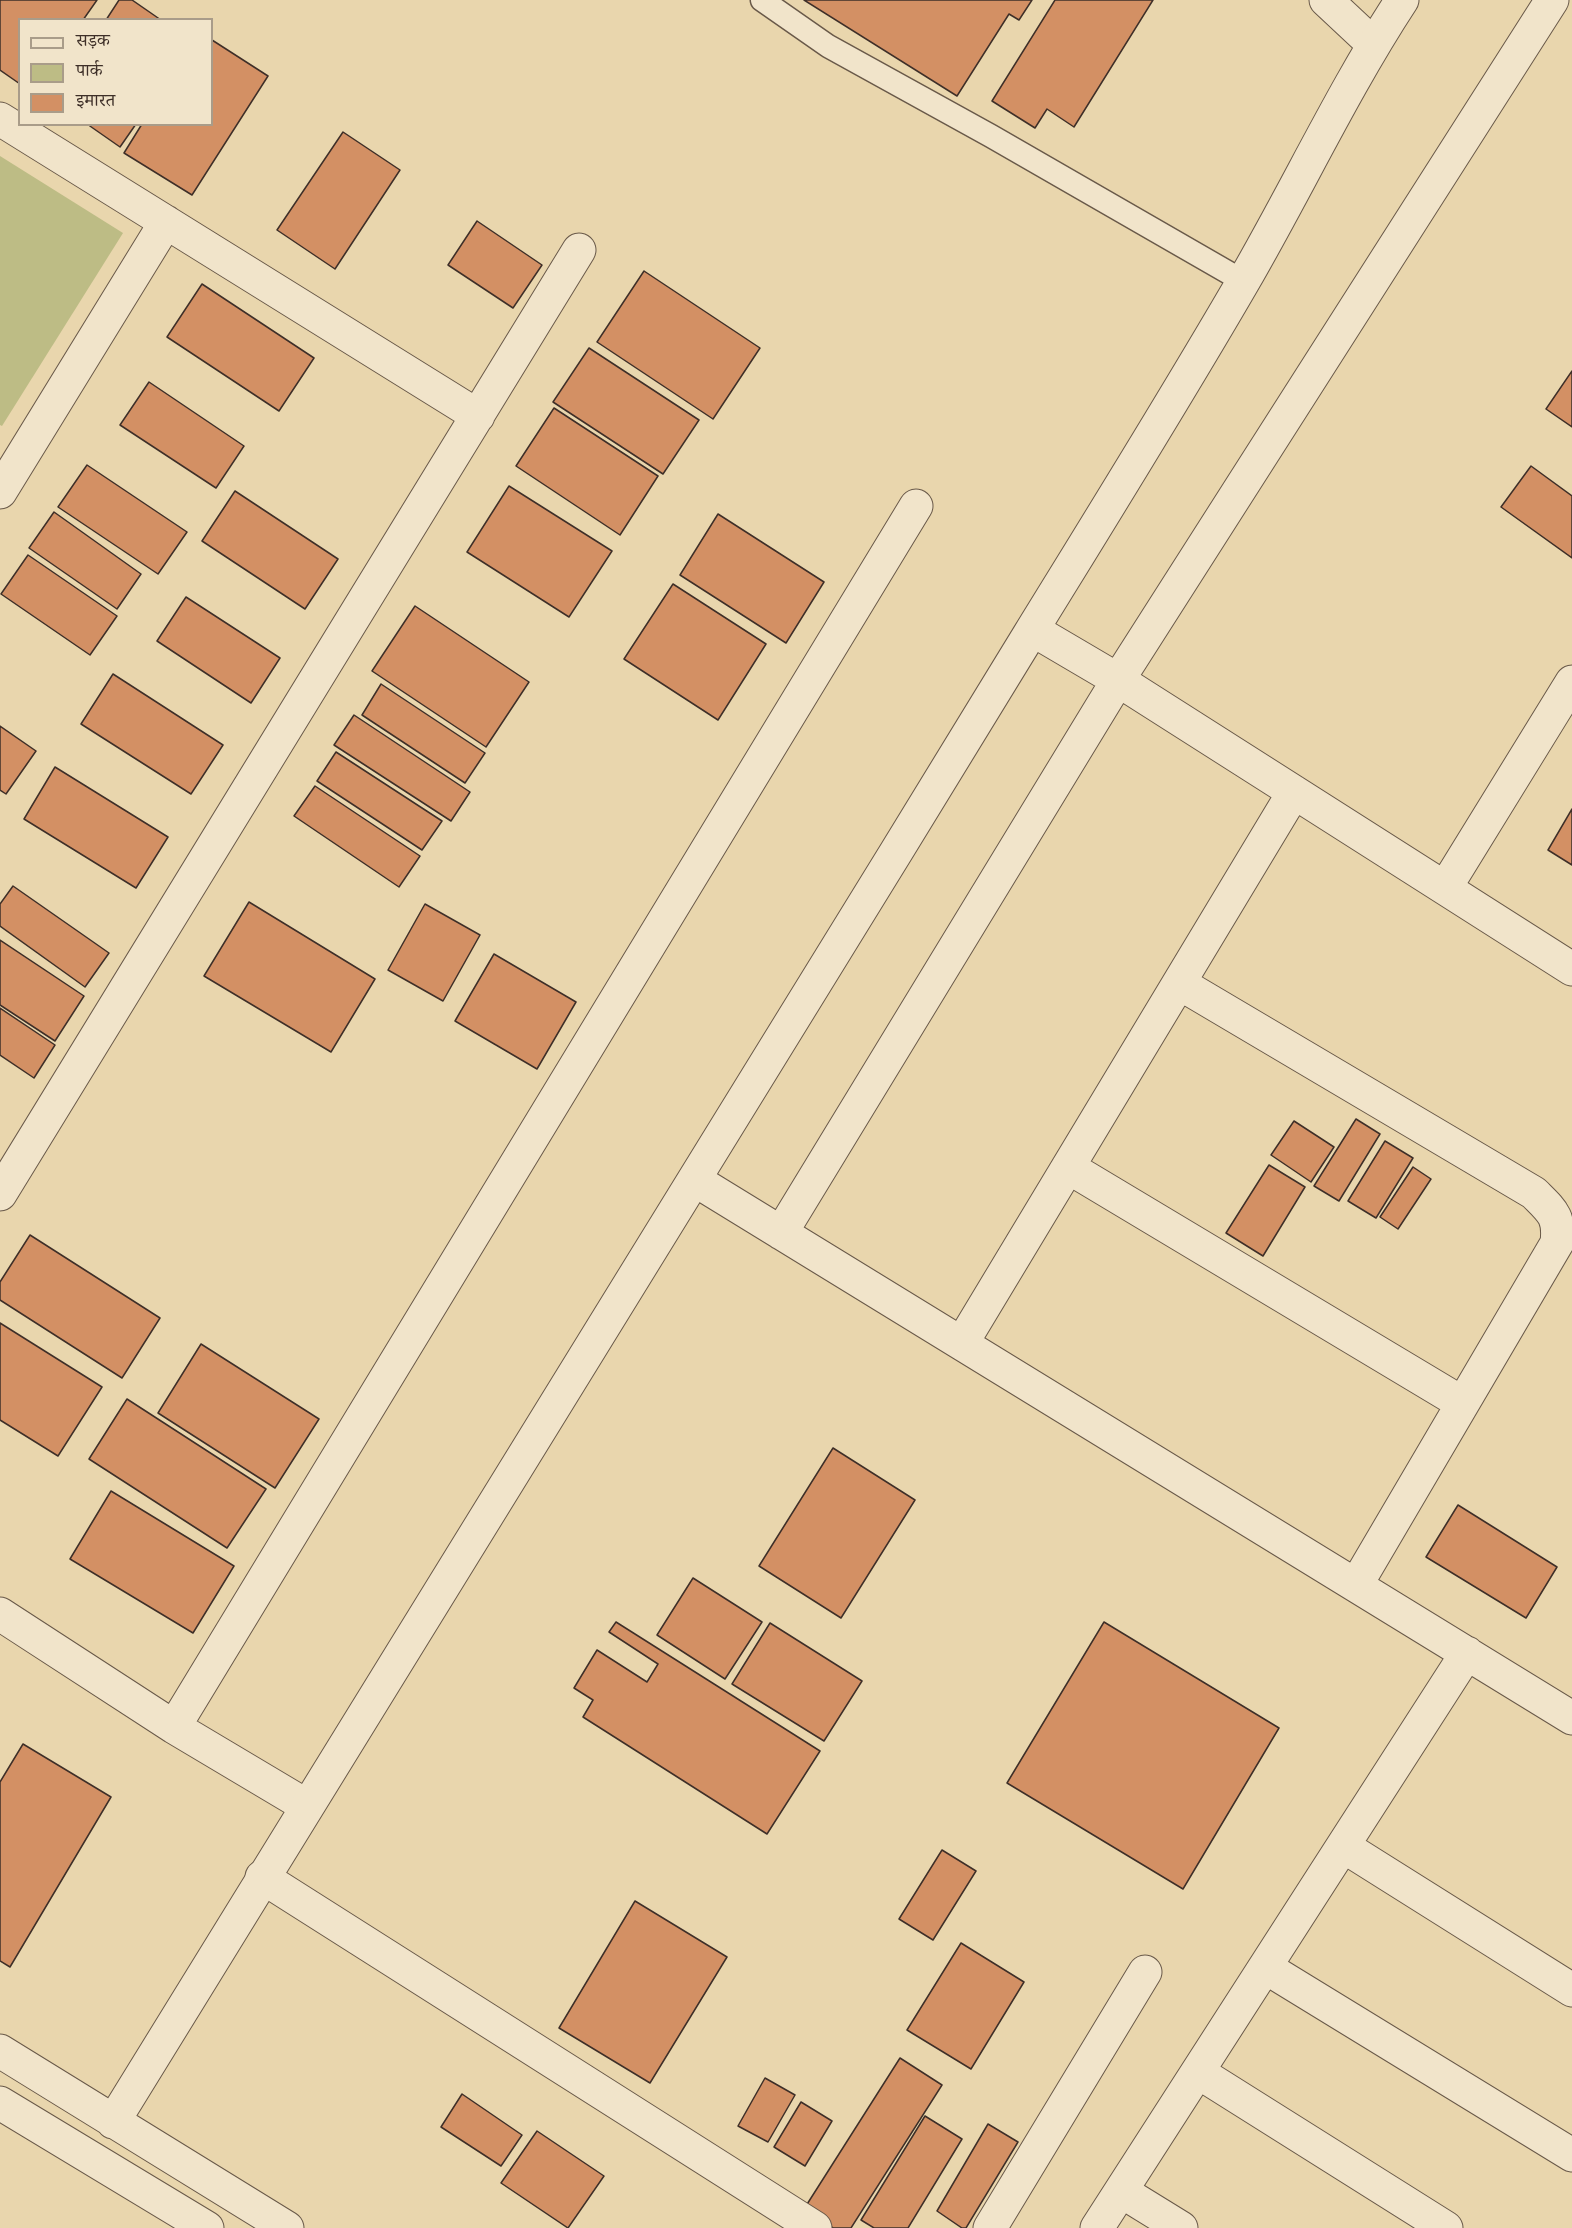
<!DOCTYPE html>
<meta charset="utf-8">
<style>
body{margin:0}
#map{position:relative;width:1572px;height:2228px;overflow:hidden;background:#e9d6ad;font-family:"IM FELL Great Primer","Noto Serif Devanagari",serif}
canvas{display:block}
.legend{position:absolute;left:18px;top:18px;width:195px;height:108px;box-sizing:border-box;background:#f1e4ca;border:2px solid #a99c89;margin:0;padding:8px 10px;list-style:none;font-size:18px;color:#3e2f28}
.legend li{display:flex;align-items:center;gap:12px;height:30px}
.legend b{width:30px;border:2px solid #a99c89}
</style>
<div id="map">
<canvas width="1572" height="2228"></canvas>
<ul class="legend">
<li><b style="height:8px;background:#f1e4ca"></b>सड़क</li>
<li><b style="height:16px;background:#bdbc85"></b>पार्क</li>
<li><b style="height:16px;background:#d39064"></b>इमारत</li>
</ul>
</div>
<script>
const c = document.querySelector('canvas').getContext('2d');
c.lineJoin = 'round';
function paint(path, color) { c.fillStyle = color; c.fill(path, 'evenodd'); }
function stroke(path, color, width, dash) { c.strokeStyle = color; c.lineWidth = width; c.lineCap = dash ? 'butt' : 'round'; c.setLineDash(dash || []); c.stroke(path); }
paint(new Path2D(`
 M0,156L123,233L2,426L0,425Z`), '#bdbc85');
const building = new Path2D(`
 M0,0H97L83,20H20V84L0,70Z
 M119,0H132L161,20H106Z
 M804,0H1032L1019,20L1009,14L957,96Z
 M1055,0H1153L1074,127L1047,109L1035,128L992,101Z
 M212,40L268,76L192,195L124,153L142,124H212Z
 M87,124H136L120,147Z
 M343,132L400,170L335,269L277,230Z
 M477,221L542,265L513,308L448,265Z
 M644,271L760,348L713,419L597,342Z
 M202,284L314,358L279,411L167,337Z
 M589,348L699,420L663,474L553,402Z
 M1572,371V427L1546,409Z
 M149,382L244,446L216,488L120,425Z
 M554,408L658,476L620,535L516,466Z
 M87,465L187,532L158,574L58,507Z
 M1531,466L1572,496V558L1501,507Z
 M509,486L612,551L569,617L467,552Z
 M235,491L338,559L305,609L202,541Z
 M54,512L141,574L117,609L29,548Z
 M718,514L824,582L786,643L680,575Z
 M28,555L117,616L90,655L1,594Z
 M673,584L766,644L718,720L624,659Z
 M186,597L280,658L251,703L157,641Z
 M415,606L529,682L486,747L372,671Z
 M113,674L223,745L191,794L81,724Z
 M381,684L485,753L465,783L362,715Z
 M354,715L470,792L451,821L334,745Z
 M0,726L36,751L6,794L0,790Z
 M336,752L442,821L422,850L317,781Z
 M55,767L168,837L136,888L24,819Z
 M315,786L420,856L399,887L294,816Z
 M1572,809V865L1548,850Z
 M13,886L109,953L85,987L0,926V904Z
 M249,902L375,979L331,1052L204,976Z
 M425,904L480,935L443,1001L388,970Z
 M0,940L84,996L55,1041L0,1005Z
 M494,954L576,1002L537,1069L455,1021Z
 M0,1008L55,1045L34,1078L0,1055Z
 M1356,1119L1380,1134L1339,1201L1314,1186Z
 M1294,1121L1334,1147L1311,1182L1271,1155Z
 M1385,1141L1413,1158L1376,1218L1348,1201Z
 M1269,1165L1305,1187L1263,1256L1226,1233Z
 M1413,1167L1431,1179L1398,1229L1380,1217Z
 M30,1235L160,1318L122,1378L0,1300V1282Z
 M0,1323L102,1387L58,1456L0,1420Z
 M201,1344L319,1419L275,1488L158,1413Z
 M127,1399L266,1489L227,1548L89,1459Z
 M833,1448L915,1500L841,1618L759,1566Z
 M111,1491L234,1566L193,1633L70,1559Z
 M1458,1505L1557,1567L1526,1618L1426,1557Z
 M693,1578L762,1622L725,1679L657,1635Z
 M616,1622L820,1751L767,1834L583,1717L593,1700L574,1688L597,1650L647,1682L658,1664L609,1632Z
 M1104,1622L1279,1728L1183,1889L1007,1783Z
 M770,1623L862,1681L824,1741L732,1684Z
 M23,1744L111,1797L10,1967L0,1961V1782Z
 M942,1850L976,1871L933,1940L899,1919Z
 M635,1901L727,1957L650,2083L559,2028Z
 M961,1943L1024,1982L971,2069L907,2030Z
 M900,2058L942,2085L851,2228H833L804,2209Z
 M765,2078L795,2095L768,2142L738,2126Z
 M462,2094L522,2135L501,2166L441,2127Z
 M801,2102L832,2121L805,2166L774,2147Z
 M925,2116L962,2139L908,2228H874L861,2220Z
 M988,2124L1018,2142L966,2228H962L937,2211Z
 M537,2131L604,2176L568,2228L501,2183Z`);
paint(building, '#d39064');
stroke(building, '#3e2f28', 1.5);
const service = new Path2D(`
 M762,0L828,46L991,136L1243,281`);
const minor = new Path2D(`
 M1326,0L1373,44
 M0,119L478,416
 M0,492L166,222
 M1033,630L1118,680L1572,969
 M1445,888L1572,682
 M1179,983L1534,1193C1552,1211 1560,1216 1557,1243L1356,1585
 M1068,1167L1462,1403
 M695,1180L1572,1718
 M0,1194L579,250
 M781,1233L1118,680L1552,0
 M962,1343L1294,792
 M0,1614L174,1727L305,1805
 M174,1727L916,506
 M1343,1846L1572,1990
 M262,1877L815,2228
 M1265,1967L1572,2155
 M1198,2072L1446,2228
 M1121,2191L1181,2228
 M990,2228L1145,1972
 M1097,2228L1467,1653`);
const tertiary = new Path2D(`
 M0,2051L287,2228
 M0,2103L207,2228
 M113,2122C415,1624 726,1132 1029,635C1101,518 1174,401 1243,282C1297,189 1343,90 1402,0`);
stroke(service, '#695949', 25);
stroke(minor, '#695949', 35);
stroke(tertiary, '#695949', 35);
stroke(service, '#f1e4ca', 22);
stroke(minor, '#f1e4ca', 33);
stroke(tertiary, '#f1e4ca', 33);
</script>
